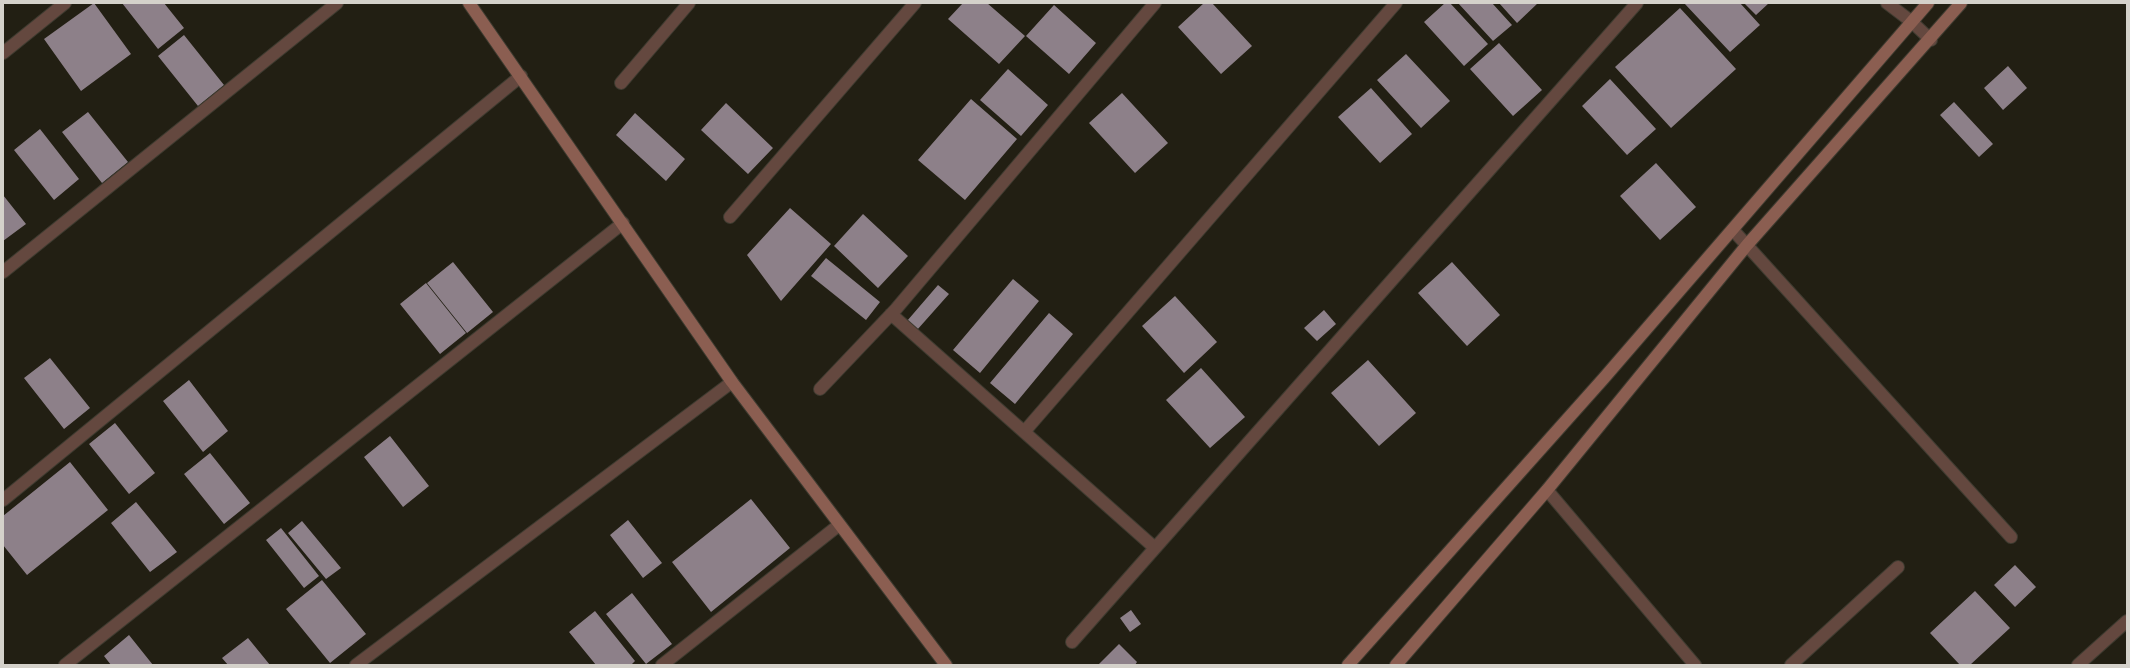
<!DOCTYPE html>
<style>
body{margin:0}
#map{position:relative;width:2130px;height:668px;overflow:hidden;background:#221f13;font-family:"Nunito Sans",sans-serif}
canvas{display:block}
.frame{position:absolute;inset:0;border:4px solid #d4d1ca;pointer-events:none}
</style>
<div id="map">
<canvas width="2130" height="668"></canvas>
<div class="frame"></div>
</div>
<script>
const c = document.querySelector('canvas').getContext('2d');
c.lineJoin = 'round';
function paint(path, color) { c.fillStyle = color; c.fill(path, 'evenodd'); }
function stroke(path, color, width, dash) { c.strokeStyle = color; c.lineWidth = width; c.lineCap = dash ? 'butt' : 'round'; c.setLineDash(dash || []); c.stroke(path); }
paint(new Path2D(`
 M94,3L131,54L81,91L44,39Z
 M122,3H164L184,28L158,49Z
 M963,3H987L1025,36L999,64L948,19Z
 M1204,3H1212L1252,46L1221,74L1178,27Z
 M1445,3H1450L1488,44L1464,66L1424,22Z
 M1458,3H1492L1512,25L1493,41Z
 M1499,3H1538L1517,23Z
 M1684,3H1740L1760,25L1730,52Z
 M1744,3H1769L1756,15Z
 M1054,5L1096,43L1069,74L1026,36Z
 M1680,8L1736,69L1671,128L1615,67Z
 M184,35L224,85L198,106L158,56Z
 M1499,43L1542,90L1513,116L1470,69Z
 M1406,54L1450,101L1421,128L1377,80Z
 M2008,66L2027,88L2003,110L1984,88Z
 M1008,69L1048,105L1021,136L980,100Z
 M1610,79L1656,129L1627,155L1582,106Z
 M1371,88L1412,134L1380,163L1338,117Z
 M1122,93L1168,143L1135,173L1089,123Z
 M971,99L1017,139L965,200L918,160Z
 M1954,102L1993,144L1979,157L1940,115Z
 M726,103L773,148L748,174L701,130Z
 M88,112L128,162L102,183L62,132Z
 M635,113L685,159L666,181L616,135Z
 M40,129L79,179L54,200L14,150Z
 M1656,163L1696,207L1660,240L1620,196Z
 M3,195L26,224L3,241Z
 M790,208L831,244L781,301L747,255Z
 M863,214L908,256L878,288L834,246Z
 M826,258L880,302L866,320L811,276Z
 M453,262L493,312L467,333L427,283Z
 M1452,262L1500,315L1467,346L1418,293Z
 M1013,279L1039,301L980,373L953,350Z
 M426,283L466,333L440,354L400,304Z
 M938,285L949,294L917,330L907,321Z
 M1175,296L1217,342L1184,373L1142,326Z
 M1324,310L1336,324L1317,341L1304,328Z
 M1049,313L1073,334L1015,404L990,383Z
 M50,358L90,408L64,429L24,378Z
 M1368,360L1416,413L1379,446L1331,393Z
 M1201,368L1245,417L1210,448L1166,400Z
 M189,380L228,431L203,452L163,401Z
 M115,423L155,473L129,494L89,444Z
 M390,436L429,486L403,507L364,457Z
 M210,453L250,503L224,524L184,474Z
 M70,462L108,510L27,575L3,545V516Z
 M751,499L790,548L711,612L672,562Z
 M136,502L177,552L150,572L111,523Z
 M628,520L662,563L643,578L610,535Z
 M302,521L341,568L326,579L288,533Z
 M281,528L319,576L304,588L266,540Z
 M2015,565L2036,587L2015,607L1994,585Z
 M322,580L366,634L330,663L286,609Z
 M1975,591L2010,628L1970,665H1960L1930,633Z
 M632,593L672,644L646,664L606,614Z
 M1131,610L1141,624L1130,632L1120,618Z
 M595,611L635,661L631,665H596L569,632Z
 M129,635L153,665H111L104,656Z
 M248,638L270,665H228L222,658Z
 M1119,644L1137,662L1135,665H1098Z`), '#8d8089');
const lane = new Path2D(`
 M1733,230L2011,537`);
const street = new Path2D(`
 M1887,3L1912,22L1931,40
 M3,53L65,3
 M621,83L689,3
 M730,217L915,3
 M3,272L337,3
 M891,314L1155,548
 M820,389L896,309L1155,3
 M1024,432L1396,3
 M1547,490L1695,665
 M3,500L521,76
 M1072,642L1637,3
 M65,665L623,223
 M356,665L732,382
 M662,665L839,525
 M1791,665L1898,567
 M2078,665L2127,621`);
const secondary = new Path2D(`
 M469,3L732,382L946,665
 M1348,665L1604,378L1928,3
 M1396,665L1547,490L1747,245L1961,3`);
stroke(lane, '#3e3b30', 14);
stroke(street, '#3e3b30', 14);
stroke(secondary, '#3e3b30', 14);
stroke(lane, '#64483f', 12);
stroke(street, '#64483f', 12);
stroke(secondary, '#8b5e51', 12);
</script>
